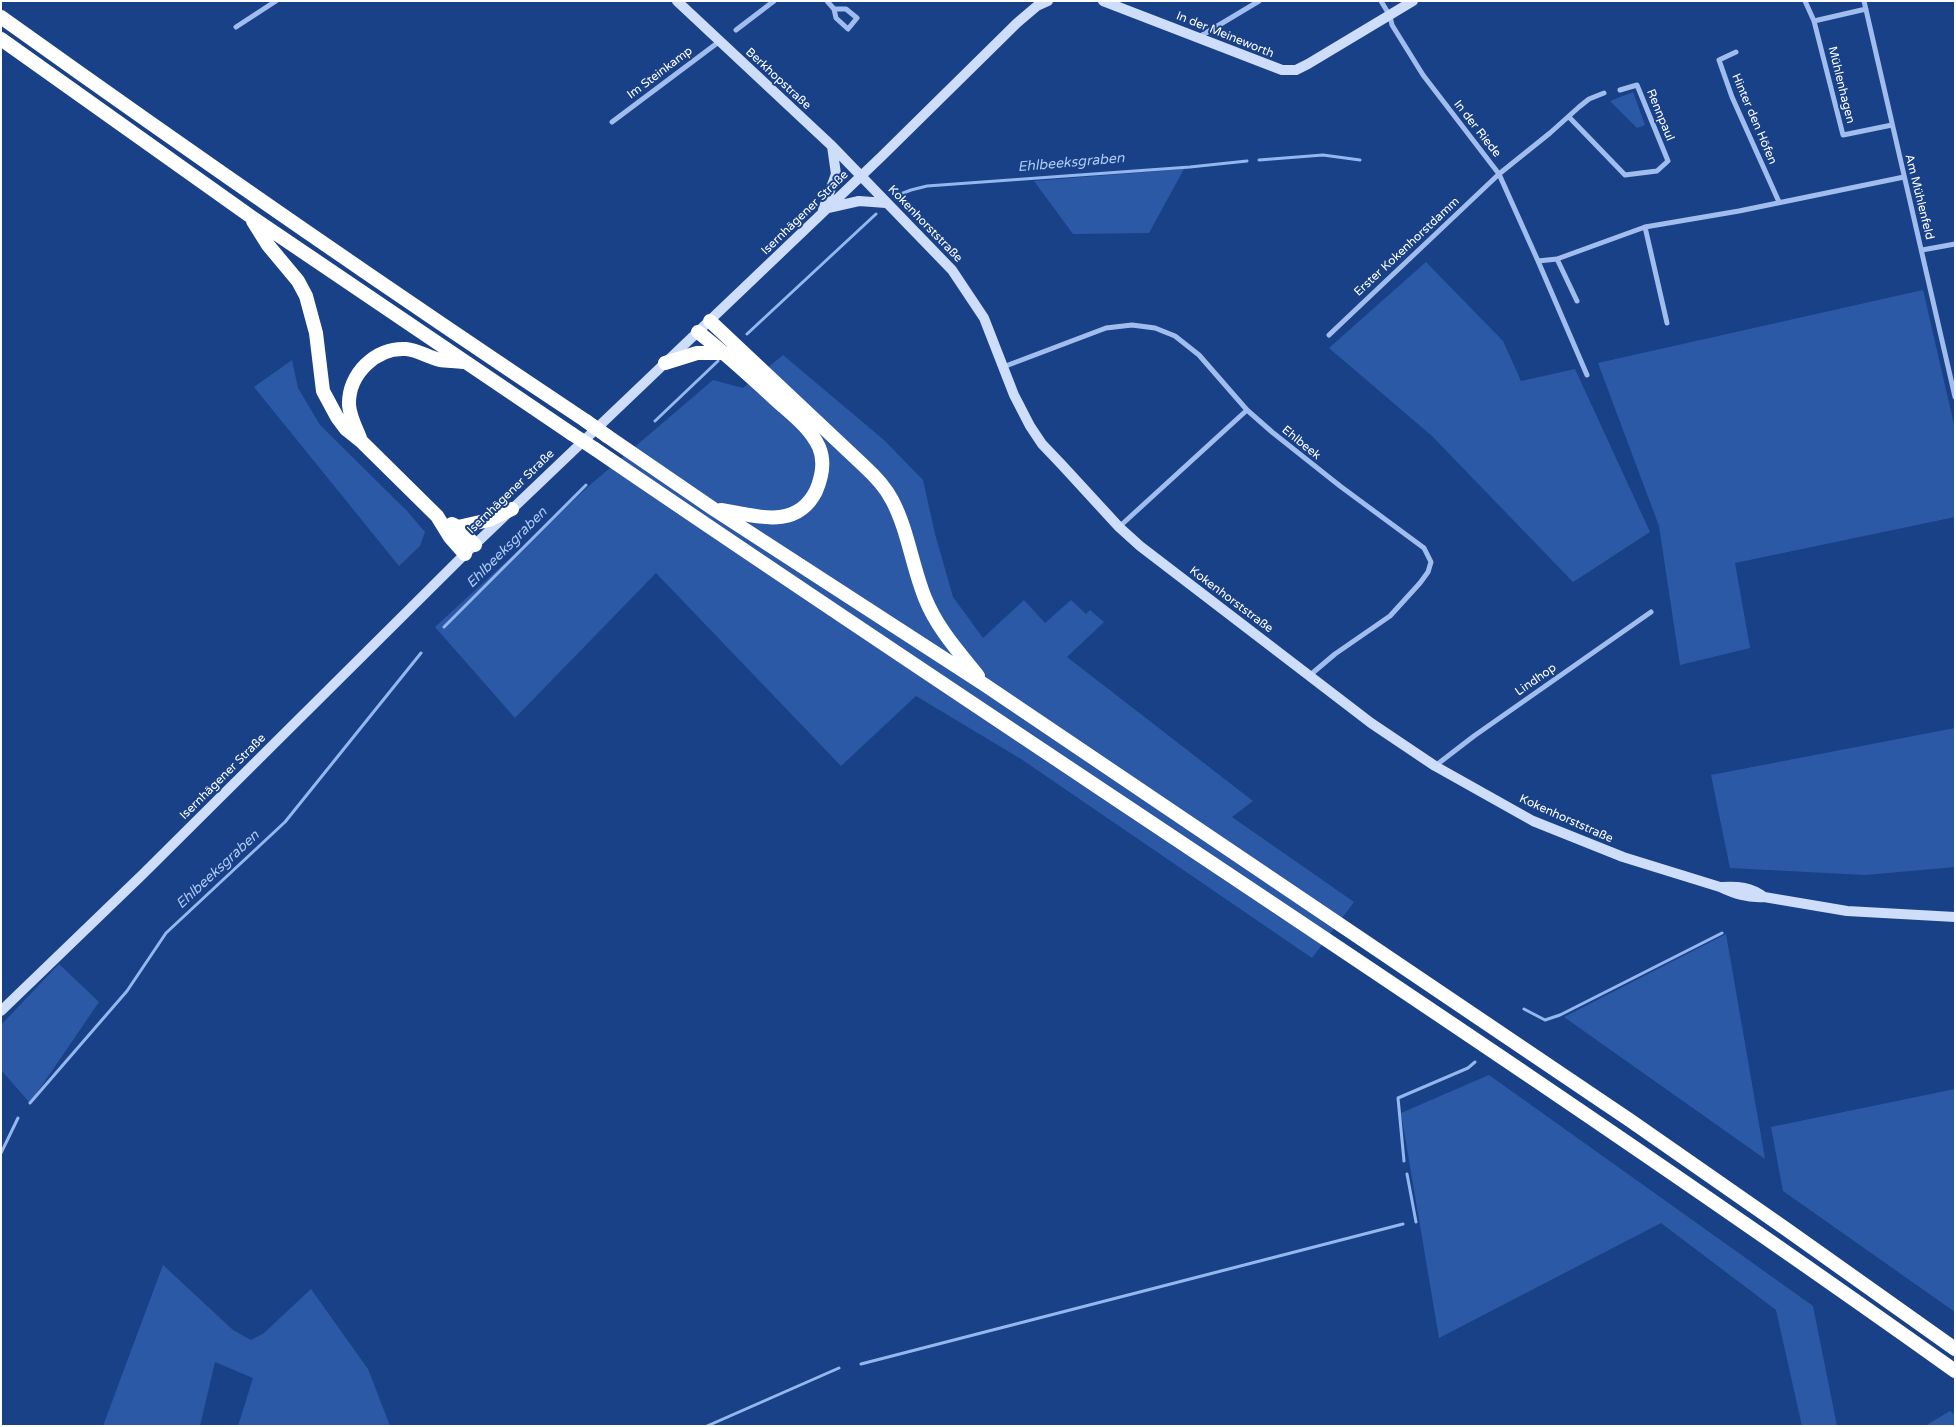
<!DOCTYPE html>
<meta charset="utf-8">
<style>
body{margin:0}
#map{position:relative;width:1956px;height:1427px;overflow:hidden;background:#194188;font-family:"Varela Round",sans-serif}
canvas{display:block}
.frame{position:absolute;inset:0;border:2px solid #fff;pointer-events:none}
</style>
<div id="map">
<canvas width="1956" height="1427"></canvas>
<div class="frame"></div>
</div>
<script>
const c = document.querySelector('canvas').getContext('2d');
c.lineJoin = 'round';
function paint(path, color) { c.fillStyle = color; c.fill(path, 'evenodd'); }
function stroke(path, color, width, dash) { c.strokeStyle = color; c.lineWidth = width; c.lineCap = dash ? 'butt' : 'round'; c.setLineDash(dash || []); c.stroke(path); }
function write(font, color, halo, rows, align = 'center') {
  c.font = font + ' "Varela Round",sans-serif'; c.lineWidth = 4; c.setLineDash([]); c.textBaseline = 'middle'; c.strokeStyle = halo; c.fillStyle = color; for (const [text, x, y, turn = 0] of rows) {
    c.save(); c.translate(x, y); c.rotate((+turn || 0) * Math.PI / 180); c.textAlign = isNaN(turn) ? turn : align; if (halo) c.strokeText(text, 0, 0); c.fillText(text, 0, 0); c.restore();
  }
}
paint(new Path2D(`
 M1633,92L1645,125L1637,128L1610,101Z
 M1184,169L1149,233L1073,234L1034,181Z
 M1426,262L1503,341L1521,381L1575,369L1650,532L1573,582L1432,436L1329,348Z
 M1923,290L1955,429V517L1735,563L1750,648L1680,665L1659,526L1598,363Z
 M783,355L884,440L923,480L935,534L953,597L983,638L1024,600L1045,623L1071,600L1086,614L1090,610L1104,622L1067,657L1253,801L1232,817L1354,902L1312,958L1021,759L916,696L841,766L656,573L515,718L435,627L590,485L713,380L743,388Z
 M292,360L298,388L320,425L408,512L425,532L420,546L399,566L254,387Z
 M1955,728V867L1865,875L1730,868L1711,775Z
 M1726,934L1765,1159L1564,1017Z
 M59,964L99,1002L30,1103L1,1070V1025Z
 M1489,1075L1813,1306L1837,1426H1802L1776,1310L1661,1223L1439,1338L1401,1113Z
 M1955,1089V1312L1783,1191L1771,1127Z
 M163,1265L233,1330L251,1340L264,1333L311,1289L368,1369L390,1426H238L253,1378L215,1362L200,1426H103Z
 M1950,1411L1955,1415V1426H1925Z`), '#2c59a6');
stroke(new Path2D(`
 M1259,160L1323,155L1360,160
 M898,195L911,190L927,186L1190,167L1247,161
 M747,334L876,214
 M655,421L718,361
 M444,627L586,485
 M1524,1009L1545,1020L1560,1015L1722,933
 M30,1103L127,991L166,933L285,822L421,653
 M1,1153L18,1118
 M1404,1161L1398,1098L1468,1068L1475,1062
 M1407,1174L1416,1222
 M861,1364L1403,1224
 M707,1426L839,1368`), '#94b7ef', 3);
stroke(new Path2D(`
 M827,1L834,9L836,18L848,29L857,18L846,9H834
 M1381,1L1390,16L1392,25L1423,75L1499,174L1538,261L1557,259L1577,301
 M1805,1L1814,21
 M1864,1L1955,397
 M1866,9L1814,21L1843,135L1892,125
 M236,27L276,1
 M736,30L774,1
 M1199,37L1259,1
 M1736,52L1719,60L1732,97L1779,202
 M1569,117L1625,175L1657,171L1668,161L1637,85L1620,90
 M612,122L720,41
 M1645,227L1667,323
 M1922,250L1955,244
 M1557,259L1645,227L1739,211L1904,177
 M1538,261L1587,375
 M1329,335L1499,174L1550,133L1579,107L1589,99L1604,93
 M1003,367L1106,328L1132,325L1155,328L1175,336L1199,355L1247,410L1272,432L1340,486L1424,548L1431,562L1428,572L1420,583L1390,616L1335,654L1309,676
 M1119,527L1247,410
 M1435,766L1474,736L1651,612`), '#a1bded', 5);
stroke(new Path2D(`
 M677,1L832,146L952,270L984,318L1014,395L1030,426L1042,444L1062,465L1119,527L1140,546L1371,723L1435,766L1533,821L1623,857L1720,887C1735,894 1747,898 1764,897L1847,911L1955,917
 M1103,1L1282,70H1296L1308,64L1413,1
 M828,208L859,201L886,203
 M823,210L836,174L832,146
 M1722,887C1738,886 1751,887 1764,897
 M1,1011L142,875L465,554L881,157L1017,23L1037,6L1048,1`), '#ceddf9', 10);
stroke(new Path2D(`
 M1,17C194,155 389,290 586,421
 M1,39L250,216L572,434
 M253,221L268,245L298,281L306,296L316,333L323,391L337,417L346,429L361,441L437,516L450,537L465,554
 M710,321L863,465C874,475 885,486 892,500C908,530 912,566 925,598C937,628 958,651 978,676
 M698,332C725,353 750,376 775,399C790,413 810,427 819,447C825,461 822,477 816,491C796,531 755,515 721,510
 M665,363L697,353H724
 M607,436L715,510L985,685L1631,1121L1786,1229L1955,1349
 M360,438C356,428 350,417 349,405C348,374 376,347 406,349C418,350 428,357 440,360C447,361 455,361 463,362
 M595,449C1047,758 1509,1053 1955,1371
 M452,524L458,527L475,545
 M458,527L489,520L512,509`), '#fff', 14);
stroke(new Path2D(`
 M586,421L607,436
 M572,434L595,449`), '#fff', 14);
write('12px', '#fff', '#194188', [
 ["In der Meineworth",1225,35,22],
 ["Im Steinkamp",660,73,-37],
 ["Berkhopstraße",778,79,43],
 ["Mühlenhagen",1841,85,76],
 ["Rennpaul",1660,115,68],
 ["Hinter den Höfen",1754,119,67],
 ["In der Riede",1477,129,52],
 ["Am Mühlenfeld",1919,197,76],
 ["Isernhägener Straße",805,213,-44],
 ["Kokenhorststraße",925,224,46],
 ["Erster Kokenhorstdamm",1407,247,-43],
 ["Ehlbeek",1301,443,39],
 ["Isernhägener Straße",511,492,-44],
 ["Kokenhorststraße",1231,600,37],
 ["Lindhop",1536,680,-35],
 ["Isernhägener Straße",223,777,-45],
 ["Kokenhorststraße",1566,819,24]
]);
write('italic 14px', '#adc8f4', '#194188', [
 ["Ehlbeeksgraben",1071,163,-5],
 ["Ehlbeeksgraben",507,548,-45],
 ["Ehlbeeksgraben",218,870,-43]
]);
</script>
